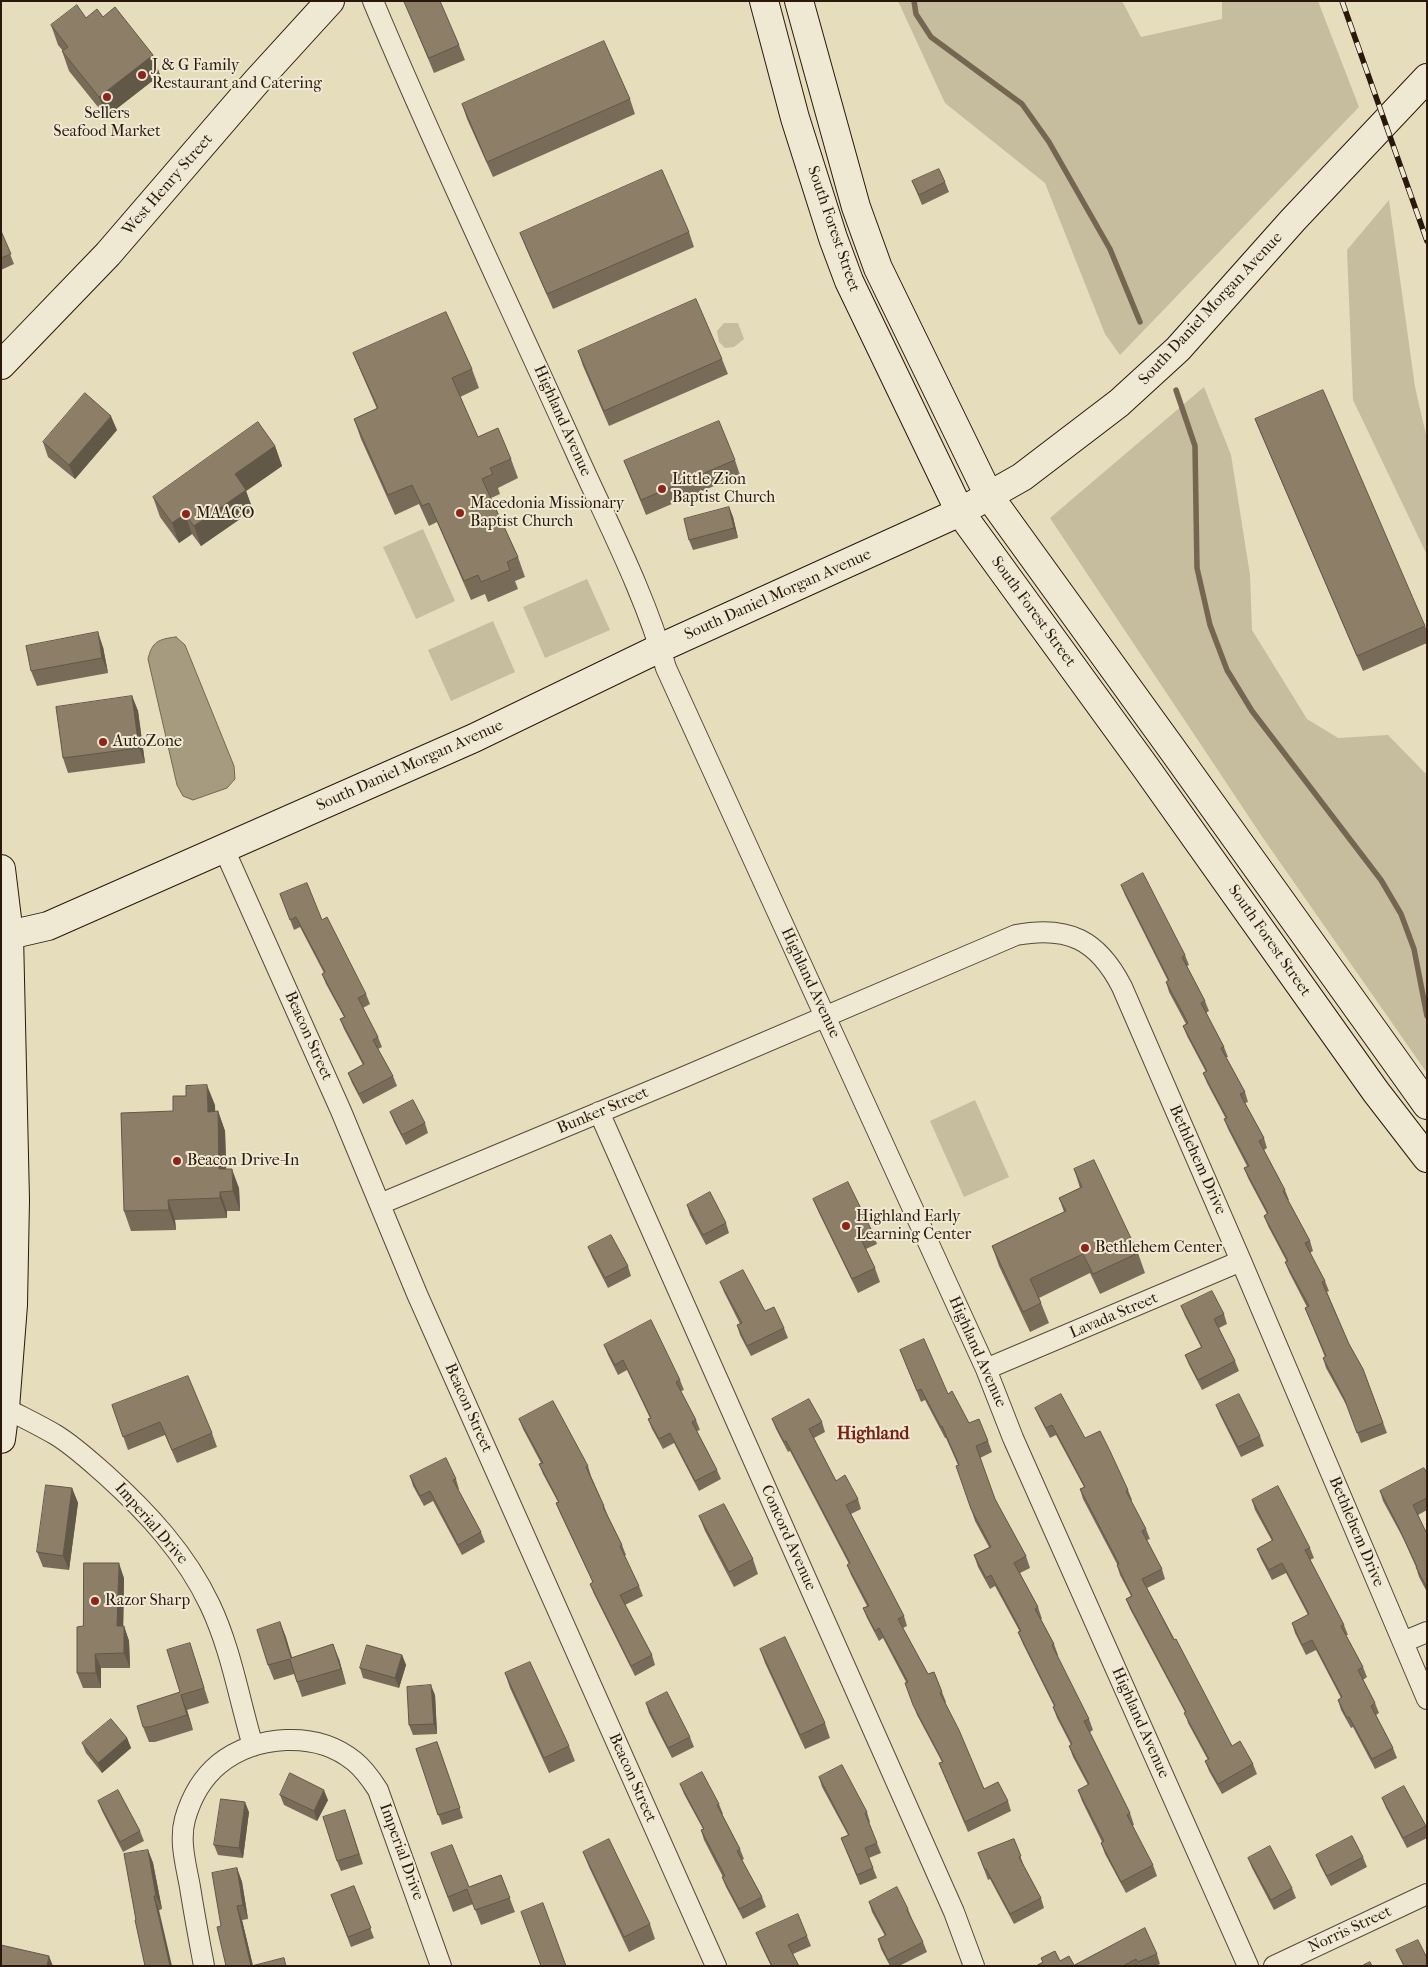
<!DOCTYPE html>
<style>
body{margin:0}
#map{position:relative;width:1428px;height:1967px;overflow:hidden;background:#e6ddbc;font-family:"IM FELL French Canon",serif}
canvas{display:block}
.frame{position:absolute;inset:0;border:2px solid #2a180a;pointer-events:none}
</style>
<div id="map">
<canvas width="1428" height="1967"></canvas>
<div class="frame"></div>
</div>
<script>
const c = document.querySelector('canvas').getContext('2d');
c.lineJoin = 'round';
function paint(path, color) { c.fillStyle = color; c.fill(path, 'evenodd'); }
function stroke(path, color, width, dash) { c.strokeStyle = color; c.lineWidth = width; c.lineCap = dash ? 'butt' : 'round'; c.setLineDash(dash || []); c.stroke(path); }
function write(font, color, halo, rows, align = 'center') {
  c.font = font + ' "IM FELL French Canon",serif'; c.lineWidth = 4; c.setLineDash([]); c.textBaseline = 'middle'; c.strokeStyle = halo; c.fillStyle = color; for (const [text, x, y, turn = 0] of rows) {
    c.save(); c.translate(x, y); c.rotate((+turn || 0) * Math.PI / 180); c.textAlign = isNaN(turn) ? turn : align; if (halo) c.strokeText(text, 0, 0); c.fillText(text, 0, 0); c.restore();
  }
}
paint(new Path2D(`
 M898,1H1122L1141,37L1222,19V1H1318L1359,107L1120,355L1105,334L1045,183L945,103Z
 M1389,200L1415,387L1427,439V555L1353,400L1347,250Z
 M724,323H738L744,339L734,347L725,348L719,342L717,331Z
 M1204,387L1231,455L1250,575L1252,630L1307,719L1338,738L1388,735L1427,775V1073L1263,838L1050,518Z
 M423,529L455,601L416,619L383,547Z
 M587,579L610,630L545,658L523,607Z
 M493,621L515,672L451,701L428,650Z
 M975,1100L1009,1177L964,1197L930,1121Z`), '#c6bc9e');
const water = new Path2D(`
 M176,637L185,645L234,766L235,779L227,788L193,800L183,796L177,785L148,659C152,642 158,639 176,637Z`);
paint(water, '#a69a7f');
stroke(water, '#746650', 1);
stroke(new Path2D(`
 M914,1L916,14L931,37L1022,104L1049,142L1110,249L1140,322
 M1176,390L1195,446L1197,568L1210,625L1227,670L1252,711L1381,880L1401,914L1414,949L1427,1016`), '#746650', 5.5);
const street = new Path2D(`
 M373,1C436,152 507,299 574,448C606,520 644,591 666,668L986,1369L1013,1438L1248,1966
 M224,849L341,1111L417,1294L716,1966
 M599,1112L954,1912L974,1966
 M380,1204L684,1077L1016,935C1068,925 1098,940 1122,987L1241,1261L1427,1699
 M986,1369L1241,1261
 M5,1408C22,1417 39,1425 56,1435C74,1446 90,1461 106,1475C147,1512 186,1554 210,1605C231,1649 239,1699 253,1746
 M1403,1642L1427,1632
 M204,1966C199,1939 194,1913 190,1887C186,1865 179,1841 185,1819C191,1798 202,1778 219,1764C255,1735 316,1730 354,1761C364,1769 371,1779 378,1790L441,1966
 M1274,1966L1427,1894`);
const secondary = new Path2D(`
 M764,1L795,118L833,238L849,281L960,512L1146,768L1376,1092L1427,1158
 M799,1L856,207L878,268L989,496L1172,749L1427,1105
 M1,365L108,254L257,81L330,1
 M1,869L9,935L15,1200L13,1305L5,1408L1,1439
 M9,935L48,926L474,738L660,648L960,512L1022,477L1119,403L1178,349L1293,220L1427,78`);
stroke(street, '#594936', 22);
stroke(secondary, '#2a180a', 30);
stroke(street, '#efe9d3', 20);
stroke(secondary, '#efe9d3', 28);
const rail = new Path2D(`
 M1342,1L1427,241`);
stroke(rail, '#2a180a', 5.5);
stroke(rail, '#efe9d3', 4, [11]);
paint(new Path2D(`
 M404,1L459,45L465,60L434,73Z
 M103,17L153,55L160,75L106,117L69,71L62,51H63L58,45L51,25L86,18Z
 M630,99L635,114L493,177L467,119L462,104Z
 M912,181L945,182L949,192L922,205Z
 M1,231L14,264L1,270Z
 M689,232L694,247L553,309L526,248L520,233Z
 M578,351L722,359L728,374L609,426L583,366Z
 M353,353L472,369L479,388L460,397L478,437L511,459L518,478L498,488L500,494L491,498L518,557L525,577L515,581L518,589L488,602L485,594L471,600L437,522L429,526L419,504L395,515L361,439L354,419L377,409L361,372Z
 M1255,419L1425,626L1427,631V643L1363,671L1261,434Z
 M117,430L75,479L48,457L43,442Z
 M275,446L282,466L246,491L253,510L201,546L192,534L179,543L160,517L153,497Z
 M735,460L740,475L646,515L624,461Z
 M729,507L733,517L738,538L693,550L689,540Z
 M103,647L108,673L37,686L31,671Z
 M132,696L138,711L145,763L68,773L63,758Z
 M1121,885L1185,955L1189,965L1187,966L1205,1001L1209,1011L1206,1013L1224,1047L1228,1057H1226L1245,1092L1248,1102L1245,1103L1264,1138L1267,1148L1264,1150L1285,1190L1289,1200H1288L1310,1241L1313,1251L1310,1253L1325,1281L1329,1291L1327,1292L1349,1344L1363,1369L1387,1433L1361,1443L1348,1408L1326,1368L1323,1358L1325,1357L1305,1308L1307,1307L1289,1272L1285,1262H1287L1268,1226L1264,1216L1267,1214L1248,1178L1244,1168L1247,1166L1228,1129L1224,1119H1226L1207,1083L1203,1073L1206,1072L1187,1036L1183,1026L1186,1024L1169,992L1166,982L1168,981L1125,895Z
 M280,894L322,920L366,994L370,1004L363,1008L378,1037L382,1047L378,1049L393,1076L397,1086L363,1104L352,1083L348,1073L363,1065L344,1029L340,1019L344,1017L326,984L322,974L324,973L300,927L294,930Z
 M215,1105V1112L218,1111L225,1131L226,1169L239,1188L240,1211H227V1218L175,1220L176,1230L131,1231L124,1211L173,1111Z
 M390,1112L425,1123L428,1133L406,1145L394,1122Z
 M1074,1169L1138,1253L1145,1273L1100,1294L1090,1273L1039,1298L1049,1323L1030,1332L999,1266L992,1246L1064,1212L1059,1198L1080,1188Z
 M813,1199L871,1229L877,1244L866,1249L875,1268L880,1282L858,1293L819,1213Z
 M687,1205L726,1223L729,1233L706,1245L690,1215Z
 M588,1247L628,1266L631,1276L608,1288L592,1257Z
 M720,1282L765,1311L784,1328L788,1338L751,1356L740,1335L737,1325L740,1324L724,1292Z
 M1181,1306L1224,1314L1227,1324L1219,1328L1235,1361L1239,1371L1202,1390L1189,1365L1185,1355L1201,1347L1185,1316Z
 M604,1345L680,1380L684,1390L681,1391L696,1420L700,1430L697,1431L717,1470L721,1479L699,1491L674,1443L663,1449L652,1429L648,1419L650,1418L627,1370L618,1375L608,1355Z
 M900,1350L948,1394L969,1423L988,1441L992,1452L980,1458L995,1499L1026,1556L1030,1568L1020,1573L1038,1607L1042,1619H1041L1054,1644L1058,1655L1057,1656L1089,1719L1093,1730L1090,1732L1130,1813L1134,1825L1132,1826L1153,1865L1157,1876L1126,1893L1105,1854L1101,1843L1102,1842L1082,1801L1078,1790L1088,1785L1073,1757L1069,1746L1071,1745L1057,1718L1053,1707L1054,1706L1023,1644L1018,1632H1020L995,1586L990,1589L978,1567L974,1555L989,1547L975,1521L971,1509L958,1465L946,1438H945L925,1400L921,1402Z
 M112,1405L212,1433L217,1447L177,1463L165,1435L128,1450Z
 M1216,1405L1260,1436L1264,1446L1241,1457L1220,1415Z
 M1035,1408L1085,1438L1128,1490L1132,1500L1131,1501L1146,1529L1150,1539L1147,1540L1162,1569L1165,1579L1147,1588L1232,1746L1253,1764L1257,1774L1222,1794L1209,1771L1205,1761L1208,1760L1188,1723L1185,1712L1130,1609L1126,1599L1131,1596L1120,1575L1117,1565V1564L1083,1499L1080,1489L1084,1487L1056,1435L1050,1438L1039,1417Z
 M519,1419L588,1466L591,1476L604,1506L608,1516L622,1545L626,1555L624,1556L639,1586L643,1596L625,1605L652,1655L655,1665L635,1676L594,1594L590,1584L593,1583L560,1513L556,1503L558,1502L543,1474L539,1464L541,1463L523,1429Z
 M772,1419L822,1422L825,1432L814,1438L836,1481L858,1499L861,1509L851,1514L904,1616L907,1626L903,1628L928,1674L934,1672L946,1702L945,1703L984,1789L1008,1801L1011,1811L968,1832L943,1773L939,1763L942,1762L917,1715L905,1683L906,1682L883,1638L879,1641L867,1618L863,1608L867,1606L851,1575L847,1565L849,1564L790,1451L788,1452L776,1429Z
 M1427,1473V1510L1418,1515L1427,1534V1592L1419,1577L1416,1567L1403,1538L1383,1501L1380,1491Z
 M410,1476L456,1479L459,1489H458L481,1532L485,1542L462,1555L433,1501L424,1506L413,1486Z
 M72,1488L78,1503L69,1570L43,1567L37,1552Z
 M1252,1500L1310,1548L1314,1558L1310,1560L1344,1625L1348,1635H1346L1363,1667L1367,1677L1363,1680L1375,1703L1379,1713L1376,1715L1393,1748L1397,1758L1375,1769L1353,1727L1351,1728L1341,1710L1338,1700L1341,1698L1316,1650L1306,1655L1295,1633L1292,1623L1308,1615L1286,1573L1272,1580L1261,1559L1257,1549L1272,1541L1255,1510Z
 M699,1516L753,1559L758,1574L734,1587L705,1531Z
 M124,1578L123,1626H124L129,1641L130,1668H101V1688H83L77,1673L83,1626Z
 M280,1622L292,1657L339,1659L346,1684L302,1697L294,1674L274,1680L268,1665Z
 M760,1649L825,1723L830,1738L805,1749L765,1663Z
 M402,1655L406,1665L399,1688L363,1678L360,1668Z
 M195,1658L209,1703L187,1710L193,1730L155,1742H149L143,1727L180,1692Z
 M505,1673L569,1746L575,1761L549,1773L510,1688Z
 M435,1695L437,1734L413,1735L409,1725Z
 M646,1703L690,1737L694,1747L672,1758L649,1713Z
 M127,1738L131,1748L102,1773L86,1753L82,1743Z
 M437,1742L463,1818L442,1825L416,1749Z
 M819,1777L867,1812L870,1822L869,1823L881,1853L869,1858L877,1878L860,1885L841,1838L848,1835L822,1787Z
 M680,1784L719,1804L723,1814H722L740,1849L744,1859L742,1860L762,1897L766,1907L743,1919L726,1887L722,1877H723L704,1840L701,1830L703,1829L684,1794Z
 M280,1795L328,1800L317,1821L284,1805Z
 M1382,1798L1426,1826L1427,1829V1838L1407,1848L1386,1808Z
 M98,1801L140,1831L144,1841L123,1852L102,1811Z
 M345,1810L363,1864L341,1871L337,1861Z
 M249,1812L243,1858L218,1855L214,1845Z
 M1014,1839L1024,1866L1041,1898L1044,1908L1014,1924L990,1879L988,1880L978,1853Z
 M148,1850L153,1863L162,1909L136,1920Z
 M583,1852L650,1924L655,1939L629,1952L589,1867Z
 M431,1853L469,1887L501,1875L515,1912L481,1925L473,1904L453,1912Z
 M1316,1855L1363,1857L1367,1867L1331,1886L1320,1865Z
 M1248,1858L1292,1888L1296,1898L1274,1910L1252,1868Z
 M237,1868L242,1882L248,1919L242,1920L253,1966H287H226L221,1926Z
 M354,1886L374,1938L351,1947L331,1895Z
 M869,1902L908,1909L912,1919L923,1942L927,1952L899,1966H890L881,1949L878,1939L885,1936L872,1912Z
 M756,1933L807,1936L811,1946L793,1954L799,1966H771L760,1943Z
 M1157,1954L1160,1964L1156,1966H1036L1043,1962L1041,1958L1060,1961L1074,1965Z`), '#786c59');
paint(new Path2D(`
 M153,55L160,75L106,117L99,97Z
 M111,416L117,430L75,479L69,465Z
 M275,446L282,466L246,491L253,510L201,546L194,526L235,474Z
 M729,507L733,517L738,538L734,528Z
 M185,514L192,534L179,543L172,523Z
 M98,632L103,647L108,673L102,658Z
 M132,696L138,711L145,763L139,748Z
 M207,1085L215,1105L216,1131L208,1112Z
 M218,1111L225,1131L227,1189L219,1169Z
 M232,1169L239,1188L240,1211L233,1191Z
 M220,1192L227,1211V1218L220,1198Z
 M168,1200L175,1220L176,1230L169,1210Z
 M72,1488L78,1503L69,1570L63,1556Z
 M119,1563L124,1578L123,1641L117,1626Z
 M280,1622L286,1637L296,1672L291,1658Z
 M124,1626L129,1641L130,1668L124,1653Z
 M333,1644L339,1659L346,1684L341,1669Z
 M95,1654L101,1668V1688L96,1673Z
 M402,1655L406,1665L399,1688L395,1678Z
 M431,1685L435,1695L437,1734L434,1724Z
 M181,1695L187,1710L193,1730L187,1715Z
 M127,1738L131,1748L102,1773L98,1763Z
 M324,1790L328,1800L317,1821L314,1811Z
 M245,1802L249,1812L243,1858L239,1848Z
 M148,1850L153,1863L162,1909L156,1896Z
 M237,1868L242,1882L248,1919L243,1905Z
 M154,1896L159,1910L172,1966H170Z
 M237,1906L242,1920L253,1966H251Z
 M49,1956L53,1966H47Z`), '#625848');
const building = new Path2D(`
 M404,1H440L459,45L429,58Z
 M77,5L86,18L97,9L103,17L115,7L153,55L99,97L62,51L68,47L51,25Z
 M604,41L630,99L487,162L462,104Z
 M939,169L945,182L919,195L912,181Z
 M662,170L689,232L547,294L520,233Z
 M1,231L11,254L1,258Z
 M696,299L722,359L604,411L578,351Z
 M446,312L472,369L452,378L478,437L498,428L511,459L490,468L493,474L482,479L518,557L507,562L510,570L481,582L478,575L464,581L429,503L422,506L412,485L388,495L354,419L378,408L353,353Z
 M1323,390L1425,626L1357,656L1255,419Z
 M85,393L111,416L69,465L43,442Z
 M719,421L735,460L641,500L624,461Z
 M258,422L275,446L235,474L246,490L194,526L185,514L172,523L153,497Z
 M729,507L734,528L689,540L684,519Z
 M98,632L102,658L31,671L26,646Z
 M132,696L139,748L63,758L56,707Z
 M1143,873L1185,955L1182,957L1205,1001L1201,1003L1224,1047L1221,1048L1245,1092L1240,1094L1264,1138L1259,1141L1285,1190L1283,1191L1310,1241L1305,1243L1325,1281L1322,1282L1349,1344L1363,1369L1383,1423L1357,1433L1344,1398L1323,1358L1326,1356L1305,1308L1309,1306L1285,1262L1288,1261L1264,1216L1268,1213L1244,1168L1249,1166L1224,1119L1227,1118L1203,1073L1207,1071L1183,1026L1188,1023L1166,982L1169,980L1121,885Z
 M307,883L322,920L327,917L366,994L358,998L378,1037L373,1040L393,1076L359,1094L348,1073L364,1064L340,1019L345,1017L322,974L325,972L296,917L290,920L280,894Z
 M207,1085L208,1112L218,1111L219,1169H232L233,1191L220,1192V1198L168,1200L169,1210L124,1211L121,1113L173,1111V1096H186V1086Z
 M413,1100L425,1123L402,1135L390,1112Z
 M1094,1160L1138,1253L1093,1274L1083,1254L1030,1279L1041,1303L1023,1312L992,1246L1066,1211L1059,1198L1082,1187L1074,1169Z
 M848,1182L871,1229L859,1235L875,1268L852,1279L813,1199Z
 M710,1192L726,1223L703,1235L687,1205Z
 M611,1235L628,1266L605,1278L588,1247Z
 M743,1270L765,1311L774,1307L784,1328L747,1346L737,1325L742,1323L720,1282Z
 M1212,1291L1224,1314L1214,1319L1235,1361L1198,1380L1185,1355L1202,1347L1181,1306Z
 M651,1320L680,1380L676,1382L696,1420L692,1422L717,1470L695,1481L670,1433L659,1439L648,1419L651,1418L623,1360L615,1365L604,1345Z
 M924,1339L948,1394L952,1391L969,1423L979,1419L988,1441L976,1446L995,1499L1026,1556L1014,1563L1038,1607L1035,1609L1054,1644L1052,1645L1089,1719L1084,1721L1130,1813L1127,1815L1153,1865L1121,1882L1101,1843L1104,1841L1078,1790L1089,1784L1069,1746L1072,1744L1053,1707L1055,1706L1018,1632L1021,1631L991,1575L986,1578L974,1555L991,1547L971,1509L956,1466L959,1465L942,1426L941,1427L921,1389L917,1391L900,1350Z
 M188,1376L212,1433L172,1450L160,1422L123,1437L112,1405Z
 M1061,1394L1085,1438L1100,1431L1110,1451L1128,1490L1126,1491L1146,1529L1142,1531L1162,1569L1142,1579L1174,1640L1176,1639L1232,1746L1240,1741L1253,1764L1218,1784L1205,1761L1209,1759L1184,1713L1186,1712L1126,1599L1132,1596L1117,1565L1119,1564L1080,1489L1085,1487L1052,1425L1046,1428L1035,1408Z
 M1239,1394L1260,1436L1238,1447L1216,1405Z
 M809,1399L822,1422L809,1429L836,1481L845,1475L858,1499L846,1505L904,1616L898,1619L928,1674L934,1672L942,1692L940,1693L959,1730L984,1789L998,1782L1008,1801L965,1822L939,1763L943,1762L913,1705L905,1683L908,1682L879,1628L875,1631L863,1608L869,1606L847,1565L850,1563L786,1441L784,1442L772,1419Z
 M553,1401L588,1466L586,1467L604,1506L603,1507L622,1545L620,1546L639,1586L620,1595L652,1655L631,1666L590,1584L593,1582L556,1503L559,1502L539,1464L543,1463L519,1419Z
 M446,1458L456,1479L453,1480L481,1532L458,1545L430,1491L420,1496L410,1476Z
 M1424,1468L1427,1473V1498L1413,1505L1427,1534V1588L1416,1567H1417L1399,1528L1380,1491Z
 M46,1485L72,1488L63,1556L37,1552Z
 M1278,1486L1310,1548L1305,1550L1344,1625L1341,1626L1363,1667L1358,1670L1375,1703L1371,1706L1393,1748L1372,1759L1349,1717L1347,1718L1338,1700L1342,1697L1312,1640L1302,1645L1292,1623L1309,1614L1282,1563L1269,1570L1257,1549L1273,1540L1252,1500Z
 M724,1504L753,1559L729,1572L699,1516Z
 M84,1563H119L117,1626H124V1653L95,1654L96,1673H77V1627L83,1626Z
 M280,1622L291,1658L333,1644L341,1669L297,1682L290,1659L268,1665L257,1630Z
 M785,1637L825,1723L800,1735L760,1649Z
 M190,1643L204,1688L181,1695L187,1715L150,1727H143L137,1706L180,1692L167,1650Z
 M367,1645L402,1655L395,1678L360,1668Z
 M530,1662L569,1746L544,1758L505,1673Z
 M431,1685L434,1724L409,1725L407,1687Z
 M667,1692L690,1737L668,1748L646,1703Z
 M111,1719L127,1738L98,1763L82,1743Z
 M437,1742L460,1808L438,1815L416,1749Z
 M842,1765L867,1812L865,1813L877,1843L865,1848L873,1868L857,1875L841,1838L849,1835L819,1777Z
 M702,1772L719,1804L717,1805L740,1849L737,1851L762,1897L739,1909L722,1877L725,1876L701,1830L704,1829L680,1784Z
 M290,1773L324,1790L314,1811L280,1795Z
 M1404,1786L1426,1826L1403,1838L1382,1798Z
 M118,1790L140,1831L120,1842L98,1801Z
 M221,1799L245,1802L239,1848L214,1845Z
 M345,1810L359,1854L337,1861L323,1817Z
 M1352,1836L1363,1857L1327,1876L1316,1855Z
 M609,1839L650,1924L624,1937L583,1852Z
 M1014,1839L1021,1856L1019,1857L1041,1898L1010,1914L986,1869L985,1870L978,1853Z
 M452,1845L469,1887L501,1875L510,1898L475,1910L467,1889L448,1897L431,1853Z
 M1270,1846L1292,1888L1271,1900L1248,1858Z
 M148,1850L156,1896H154L170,1966H145L135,1920H136L124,1854Z
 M237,1868L243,1905L237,1906L251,1966H226L217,1927L221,1926L212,1873Z
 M354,1886L371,1928L348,1937L331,1895Z
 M897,1887L908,1909L907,1910L923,1942L888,1960L878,1939L886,1935L869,1902Z
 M543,1903L566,1966H541L521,1912Z
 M798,1914L807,1936L788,1945L799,1966H772L756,1933Z
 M1145,1928L1157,1954L1138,1962L1136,1959L1123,1966H1036L1043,1962L1041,1958L1055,1951L1060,1961L1069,1956L1074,1965Z
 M1418,1940L1427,1958V1966H1404L1396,1950Z
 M1,1945L49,1956L47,1966H1Z
 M284,1958L286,1966H252Z
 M1370,1962L1372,1966H1362Z`);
paint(building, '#8c7e67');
stroke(building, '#625848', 1);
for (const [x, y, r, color] of [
 [142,75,5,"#8f2418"],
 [107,97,5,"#8f2418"],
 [662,489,5,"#8f2418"],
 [460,513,5,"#8f2418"],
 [186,514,5,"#8f2418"],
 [103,742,5,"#8f2418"],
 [177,1161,5,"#8f2418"],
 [846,1226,5,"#8f2418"],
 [1085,1248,5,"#8f2418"],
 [95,1601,5,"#8f2418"]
]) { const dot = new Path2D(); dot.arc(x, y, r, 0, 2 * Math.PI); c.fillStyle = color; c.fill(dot); stroke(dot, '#efe9d3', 2); }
write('16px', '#2a180a', '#efe9d3', [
 ["J & G Family",152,66],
 ["Restaurant and Catering",152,84],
 ["Sellers",107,114,"center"],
 ["Seafood Market",107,132,"center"],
 ["Little Zion",672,480],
 ["Baptist Church",672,498],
 ["Macedonia Missionary",470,504],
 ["Baptist Church",470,522],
 ["MAACO",196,514],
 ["AutoZone",113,742],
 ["Beacon Drive-In",187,1161],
 ["Highland Early",856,1217],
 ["Learning Center",856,1235],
 ["Bethlehem Center",1095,1248],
 ["Razor Sharp",105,1601]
], 'left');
write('16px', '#2a180a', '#efe9d3', [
 ["West Henry Street",168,185,-49],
 ["South Forest Street",833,229,71],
 ["South Daniel Morgan Avenue",1211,309,-47],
 ["Highland Avenue",562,421,66],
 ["South Daniel Morgan Avenue",778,595,-24],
 ["South Forest Street",1033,612,54],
 ["South Daniel Morgan Avenue",410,766,-24],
 ["South Forest Street",1269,941,55],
 ["Highland Avenue",810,983,65],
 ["Beacon Street",308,1036,66],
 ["Bunker Street",603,1111,-23],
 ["Bethlehem Drive",1197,1160,66],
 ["Lavada Street",1114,1316,-23],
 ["Highland Avenue",977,1352,66],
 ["Beacon Street",468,1408,66],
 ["Imperial Drive",151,1524,49],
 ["Bethlehem Drive",1356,1532,67],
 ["Concord Avenue",788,1538,66],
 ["Highland Avenue",1140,1723,66],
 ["Beacon Street",632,1778,66],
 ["Imperial Drive",401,1852,70],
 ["Norris Street",1350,1930,-25]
]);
write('bold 18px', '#7a1f14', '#efe9d3', [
 ["Highland",873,1435]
]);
</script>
